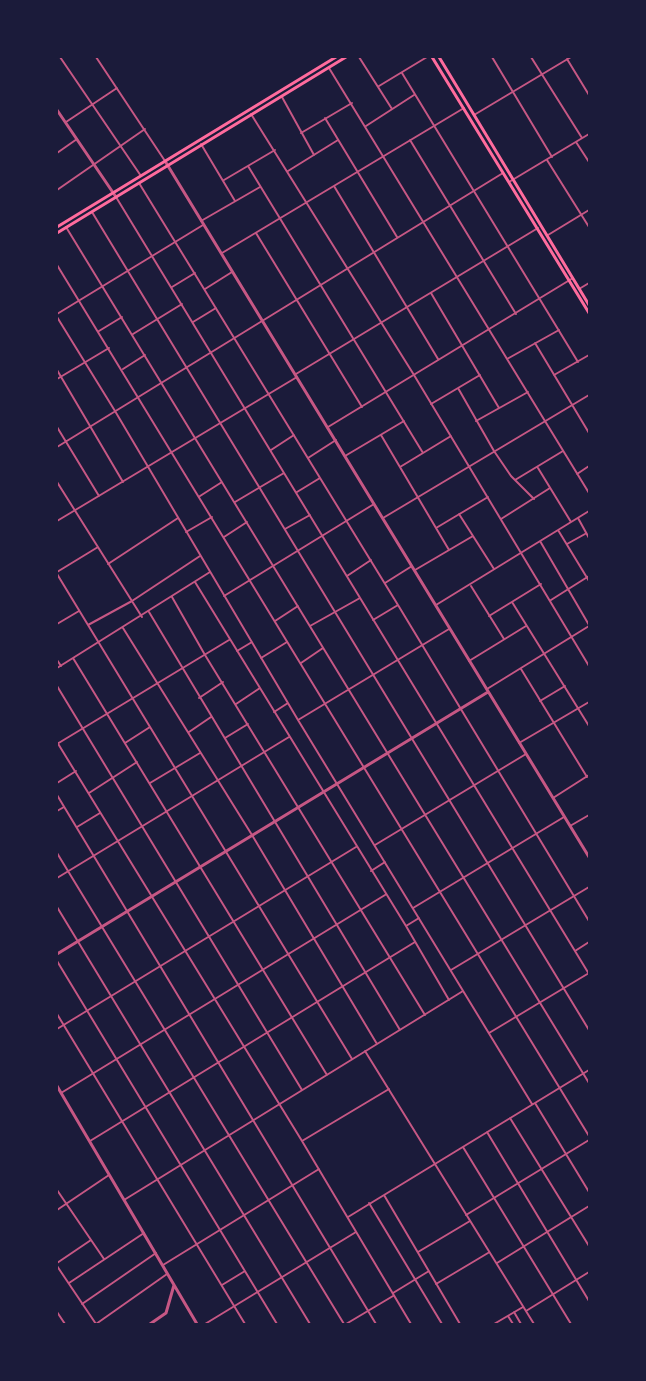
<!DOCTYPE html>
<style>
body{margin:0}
#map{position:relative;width:646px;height:1381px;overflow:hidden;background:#1b1b3a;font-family:"DejaVu Sans",sans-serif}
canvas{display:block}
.frame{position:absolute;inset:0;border:58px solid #1b1b3a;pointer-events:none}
</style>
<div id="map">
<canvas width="646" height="1381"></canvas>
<div class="frame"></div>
</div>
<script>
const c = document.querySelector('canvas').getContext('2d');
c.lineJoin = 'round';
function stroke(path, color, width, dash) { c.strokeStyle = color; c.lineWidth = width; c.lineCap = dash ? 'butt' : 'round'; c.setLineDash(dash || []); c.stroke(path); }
stroke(new Path2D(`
 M60,57L141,176
 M96,57L165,161
 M359,57L392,109
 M492,57L552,157
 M531,57L582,138
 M567,59L589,95
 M329,68L589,493
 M402,73L578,362
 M379,86L427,57
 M282,97L314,155
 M251,114L414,375L589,666
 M474,115L571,57
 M325,118L397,237
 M66,122L117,88
 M366,126L414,95
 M301,133L352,103
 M410,140L516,314
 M576,142L589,162
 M201,144L235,201
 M57,153L77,139
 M547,160L589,227
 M248,166L423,453
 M288,171L338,140
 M224,180L275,150
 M509,182L589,134
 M139,183L398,605L589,921
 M334,186L438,359
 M57,190L145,129
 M116,197L589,974
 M92,212L589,1030
 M201,221L260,187
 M66,227L589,1083
 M256,233L362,407
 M548,235L589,210
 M222,253L464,108
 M57,265L589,1136
 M172,287L195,273
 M205,289L232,272
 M579,289L589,283
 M431,293L499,408
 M57,314L203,225
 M57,317L115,411L298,720L532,1104
 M193,322L216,308
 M99,331L122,317
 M133,334L182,304
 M535,343L589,433
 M507,359L559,330
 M123,369L145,355
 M57,370L123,482
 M296,374L538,228
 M554,375L589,355
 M57,379L109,348
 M458,388L494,451L511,476L534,499
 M431,404L480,375
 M476,421L528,392
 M57,427L99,496
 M328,427L573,278
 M381,435L449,550
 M57,447L503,173
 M271,450L294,435
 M345,456L404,421
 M308,458L336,440
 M400,467L451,436
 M538,468L571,522
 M577,474L589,466
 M515,480L563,451
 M57,482L142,617
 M297,492L320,478
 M200,496L222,482
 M235,502L284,473
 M459,514L494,569
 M383,518L589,395
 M578,518L589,538
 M501,519L550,488
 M57,521L297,377
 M436,528L488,497
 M285,529L310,515
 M558,530L589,581
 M186,532L212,517
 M224,537L247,522
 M540,541L589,625
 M567,544L585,534
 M108,564L178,518
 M415,570L473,536
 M57,572L98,547
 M57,574L352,1059
 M347,576L371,560
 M195,582L406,926L449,1000
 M385,583L412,566
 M471,586L504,639
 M224,596L374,504
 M172,597L205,655L425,1015
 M551,600L589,576
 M512,602L589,726
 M436,605L589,511
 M149,612L400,1030
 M489,616L541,584
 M373,620L398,605
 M275,621L298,606
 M57,624L79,611
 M88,625L132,601L200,556
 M310,626L360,598
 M123,628L252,835L377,1044
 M237,651L252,642
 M73,658L327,1075
 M261,658L287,642
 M57,660L61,666
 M469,661L526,626
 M301,663L323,648
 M57,668L210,572
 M521,669L587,777
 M57,686L302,1090
 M487,689L589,626
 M199,698L223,682
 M540,701L565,686
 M236,704L260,688
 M274,712L288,703
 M298,720L449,629
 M189,732L211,717
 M225,738L248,724
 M57,742L302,1141L411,1324
 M125,743L150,727
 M519,743L589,702
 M57,744L229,640
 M57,783L76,771
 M150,783L200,753
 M89,793L137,762
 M57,795L376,1324
 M553,798L589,775
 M57,811L64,807
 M570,826L589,815
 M77,827L100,813
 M375,845L526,754
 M57,853L344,1324
 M371,871L385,862
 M57,878L289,737
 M57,907L310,1324
 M413,908L564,817
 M406,926L419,918
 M575,951L589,942
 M57,961L277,1324
 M451,970L589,887
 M57,1014L245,1324
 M57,1029L356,847
 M489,1033L589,973
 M365,1051L534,1324
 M61,1093L385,895
 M535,1103L589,1192
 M510,1118L589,1246
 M487,1132L589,1301
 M90,1141L415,942
 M302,1141L389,1089
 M463,1147L571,1324
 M57,1190L104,1259
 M384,1195L460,1324
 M124,1200L463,991
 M369,1203L442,1324
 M57,1210L109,1175
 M466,1215L589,1140
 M348,1217L589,1070
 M418,1252L470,1221
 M57,1263L91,1240
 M497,1263L589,1206
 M163,1265L319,1169
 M57,1266L96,1324
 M69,1283L144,1233
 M436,1284L488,1253
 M222,1285L245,1271
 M393,1293L429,1271
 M82,1304L156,1253
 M526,1311L589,1272
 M57,1312L65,1324
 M514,1312L521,1324
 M508,1316L513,1324
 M96,1324L167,1274
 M205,1324L356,1232
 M346,1324L393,1296
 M494,1324L523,1307`), '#c65784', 2);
stroke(new Path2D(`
 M57,110L116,197
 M165,161L589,857
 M57,954L488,692
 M57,1086L197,1324
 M150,1324L166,1313L174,1285`), '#c65784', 3);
stroke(new Path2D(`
 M432,57L589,313
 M439,57L589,305
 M57,227L336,57
 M57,233L346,57`), '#ff6b9d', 3);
</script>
